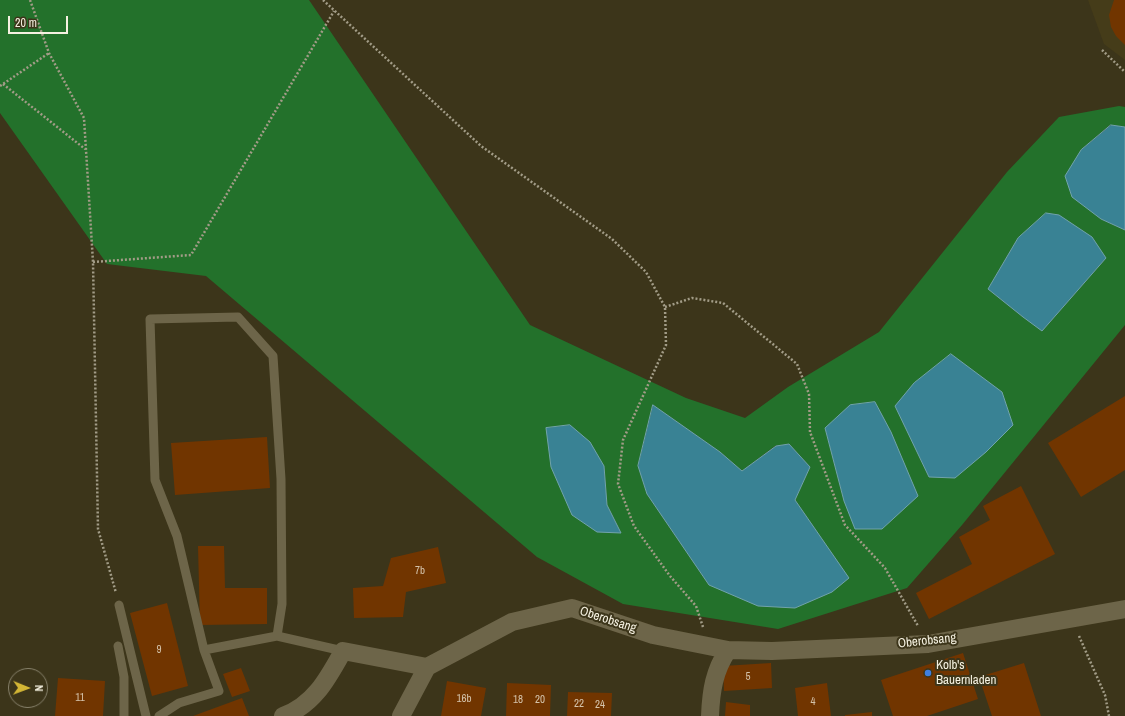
<!DOCTYPE html>
<style>
body{margin:0}
#map{position:relative;width:1125px;height:716px;overflow:hidden;background:#3c351a;font-family:"Archivo Narrow",sans-serif}
canvas{display:block}
.north{position:absolute;left:8px;top:668px;width:40px;height:40px;box-sizing:border-box;background:#3c351a;border:1px solid #86806a;border-radius:50%;rotate:91deg;font-size:11px;font-weight:700;line-height:16px;text-align:center;color:#f5f1e1}
.north::after{content:'';display:block;margin:auto;width:14px;height:18px;background:#d3b635;clip-path:polygon(50% 0,100% 100%,50% 72%,0 100%)}
.scale{position:absolute;left:8px;top:16px;width:60px;height:18px;box-sizing:border-box;border:2px solid #f5f1e1;border-top:0;padding-left:5px;font-size:12px;line-height:14px;white-space:nowrap;color:#f5f1e1;-webkit-text-stroke:3px #3c351a;paint-order:stroke}
</style>
<div id="map">
<canvas width="1125" height="716"></canvas>
<div class="north">N</div>
<div class="scale">20 m</div>
</div>
<script>
const c = document.querySelector('canvas').getContext('2d');
c.lineJoin = 'round';
function paint(path, color) { c.fillStyle = color; c.fill(path, 'evenodd'); }
function stroke(path, color, width, dash) { c.strokeStyle = color; c.lineWidth = width; c.lineCap = dash ? 'butt' : 'round'; c.setLineDash(dash || []); c.stroke(path); }
function write(font, color, halo, rows, align = 'center') {
  c.font = font + ' "Archivo Narrow",sans-serif'; c.lineWidth = 4; c.setLineDash([]); c.textBaseline = 'middle'; c.strokeStyle = halo; c.fillStyle = color; for (const [text, x, y, turn = 0] of rows) {
    c.save(); c.translate(x, y); c.rotate((+turn || 0) * Math.PI / 180); c.textAlign = isNaN(turn) ? turn : align; if (halo) c.strokeText(text, 0, 0); c.fillText(text, 0, 0); c.restore();
  }
}
paint(new Path2D(`
 M1088,0H1125V60L1104,44Z`), '#453c19');
paint(new Path2D(`
 M0,0H309L530,325L686,398L745,418L788,387L879,332L1007,172L1059,117L1119,106L1125,107V127L1110,125L1081,150L1101,219L1125,230V325L962,525L907,588L778,629L623,604L537,557L206,276L107,264L0,113ZM1018,238L1106,258L1043,330L1023,317L988,289ZM951,354L929,477L916,449ZM653,405L720,452L742,471L775,446L789,444L810,467L795,500L848,578L709,585L647,494L638,466ZM546,428L604,466L607,505L621,533ZM825,428L891,432L844,501Z`), '#23712b');
const water = new Path2D(`
 M1111,125L1125,127V230L1101,219L1072,197L1065,176L1081,150Z
 M1046,213L1059,215L1092,237L1106,258L1042,331L1023,317L988,289L1018,238Z
 M951,354L1002,392L1013,425L986,452L955,478L929,477L895,406L914,383Z
 M875,402L891,432L918,496L882,529H855L844,501L825,428L850,405Z
 M653,405L720,452L742,471L776,446L789,444L810,467L795,500L849,578L832,592L795,608L758,606L709,585L647,494L638,466Z
 M570,425L590,442L604,466L607,505L621,533L597,532L572,515L551,467L546,428Z`);
paint(water, '#398294');
stroke(water, '#71a3ab', 1);
paint(new Path2D(`
 M1114,0H1125V45L1116,36L1111,27L1109,15Z
 M1125,396V470L1081,497L1048,443Z
 M267,437L270,488L175,495L171,443Z
 M1021,486L1055,554L929,619L916,593L972,564L959,537L990,520L983,506Z
 M198,546H224L225,588H267V624L200,625Z
 M438,547L446,583L406,592L403,617L354,618L353,588L383,586L391,558Z
 M167,603L188,686L152,696L130,613Z
 M963,653L978,699L927,716H893L881,680Z
 M771,663L772,688L724,691L723,666Z
 M1024,663L1041,716H992L979,677Z
 M241,668L250,691L232,697L223,674Z
 M58,678L105,681L103,716H55Z
 M447,681L486,688L481,716H441Z
 M507,683L551,685L550,716H506Z
 M827,683L831,716H798L795,688Z
 M568,692L612,693L611,716H567Z
 M242,698L249,716H193Z
 M726,702L750,705V716H725Z
 M872,712V716H845V715Z`), '#713500');
stroke(new Path2D(`
 M30,0L49,53L84,118L93,262L98,529L116,593
 M323,0L481,146L612,239L646,272L665,307L666,345L623,440L618,484L634,526L670,576L696,606L703,627
 M1102,50L1125,72
 M3,84L85,149
 M0,86L49,53
 M93,262L191,255L334,11
 M665,307L692,298L723,303L797,364L809,394L810,432L845,525L885,568L918,626
 M1079,636L1105,695L1109,716`), '#a29c87', 2.5, [2, 2]);
stroke(new Path2D(`
 M119,605L146,716
 M118,646L124,677V716
 M204,650L177,536L155,480L150,319L238,317L273,356L281,479L282,604L277,636
 M159,716L179,703L219,691L204,650L277,636L343,651`), '#6d6549', 9);
stroke(new Path2D(`
 M283,716C314,705 328,678 343,651L427,667
 M401,716L427,667L512,622L572,608L653,635L728,650L772,651L928,644L1125,609
 M710,716C711,691 714,671 728,650`), '#6d6549', 18);
for (const [x, y, r, color] of [
 [928,673,4,"#3f7fe0"]
]) { const dot = new Path2D(); dot.arc(x, y, r, 0, 2 * Math.PI); c.fillStyle = color; c.fill(dot); stroke(dot, '#3c351a', 1.5); }
write('11px', '#d4c2a9', null, [
 ["7b",420,571],
 ["9",159,650],
 ["5",748,677],
 ["11",80,698],
 ["16b",464,699],
 ["18",518,700],
 ["20",540,700],
 ["4",813,702],
 ["22",579,704],
 ["24",600,705]
]);
write('13px', '#f5f1e1', '#3c351a', [
 ["Oberobsang",608,620,18],
 ["Oberobsang",927,641,-6]
]);
write('13px', '#f5f1e1', '#3c351a', [
 ["Kolb's",936,666],
 ["Bauernladen",936,681]
], 'left');
</script>
